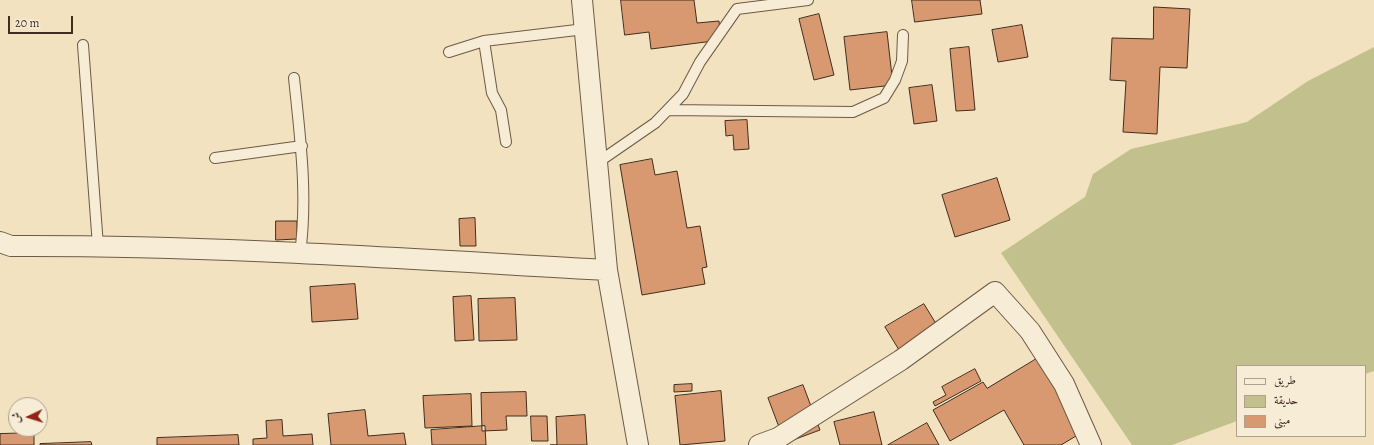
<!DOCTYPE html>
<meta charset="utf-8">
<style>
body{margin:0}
#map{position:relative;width:1374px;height:445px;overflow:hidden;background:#f2e2c0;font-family:Alegreya,Amiri,serif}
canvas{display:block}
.legend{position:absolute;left:1236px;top:365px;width:130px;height:72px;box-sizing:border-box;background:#f7ecd6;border:1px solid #aea08c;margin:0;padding:5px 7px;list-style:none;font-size:12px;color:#412d1d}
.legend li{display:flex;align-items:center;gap:8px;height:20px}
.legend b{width:20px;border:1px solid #aea08c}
.north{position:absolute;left:8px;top:397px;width:40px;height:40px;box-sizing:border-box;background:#f7ecd6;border:1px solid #aea08c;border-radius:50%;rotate:266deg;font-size:11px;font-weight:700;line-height:16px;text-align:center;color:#412d1d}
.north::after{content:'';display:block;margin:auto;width:14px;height:18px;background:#8f2418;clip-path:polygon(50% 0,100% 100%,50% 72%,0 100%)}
.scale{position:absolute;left:8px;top:16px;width:65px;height:18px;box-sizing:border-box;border:2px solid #412d1d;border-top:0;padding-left:5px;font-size:12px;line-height:14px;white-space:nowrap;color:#412d1d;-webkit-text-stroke:3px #f7ecd6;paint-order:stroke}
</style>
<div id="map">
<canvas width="1374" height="445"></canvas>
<ul class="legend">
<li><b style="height:5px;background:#f7ecd6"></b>طريق</li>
<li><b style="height:11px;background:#c2c18d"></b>حديقة</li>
<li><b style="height:11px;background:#d89971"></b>مبنى</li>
</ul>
<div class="north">ش</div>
<div class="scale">20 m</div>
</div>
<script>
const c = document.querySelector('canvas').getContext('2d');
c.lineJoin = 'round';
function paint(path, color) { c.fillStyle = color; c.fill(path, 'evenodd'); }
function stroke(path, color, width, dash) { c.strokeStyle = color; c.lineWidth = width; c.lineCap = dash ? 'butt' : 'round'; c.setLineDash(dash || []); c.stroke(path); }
paint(new Path2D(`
 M1374,47V371L1365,374V366H1237V421L1172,445H1132L1001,253L1085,197L1093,174L1131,149L1247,122L1308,81Z`), '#c2c18d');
const building = new Path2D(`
 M621,0H694L697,23L719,21L721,40L651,49L649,32L625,35Z
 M912,0H980L982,14L915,22Z
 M1154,7L1190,9L1187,68L1160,67L1157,134L1123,132L1126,81L1110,80L1112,38L1153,39Z
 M819,14L834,75L814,80L799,19Z
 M1022,25L1028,57L998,62L992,30Z
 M887,32L893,85L850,90L844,37Z
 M969,47L975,110L956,111L950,49Z
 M932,85L937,121L914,124L909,88Z
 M747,120L749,149L734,150L733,135L726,136L725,121Z
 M652,159L655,175L677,171L687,228L700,226L707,267L702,268L705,284L642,295L620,165Z
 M997,178L1010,220L955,237L942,195Z
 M475,218L476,246H460L459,219Z
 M276,221H297V239L276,240Z
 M355,284L358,319L312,322L310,287Z
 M471,296L474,340L455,341L453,297Z
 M515,298L517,340L479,341L478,299Z
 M924,304L946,340L907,363L885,327Z
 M1043,355L1081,433L1061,445H1024L1004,410L950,441L933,410L983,382L987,388Z
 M975,369L981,381L935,406L933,402L946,395L942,387Z
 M692,384V391L674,392V385Z
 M803,385L820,430L785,443L768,398Z
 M721,391L725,441L680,445L675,396Z
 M526,392L527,416H506L507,430L482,431L481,393Z
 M471,394L472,426L425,428L423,396Z
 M365,410L368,436L404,433L406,445H331L328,414Z
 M874,412L882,445H840L834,422Z
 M585,415L587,445H550H557L556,417Z
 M531,416H547L548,441H532Z
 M282,420L283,436L312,434L313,445H253V439L267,438L266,421Z
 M927,423L939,445H888Z
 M485,426L486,445H432L431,430Z
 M34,433V445H0V434Z
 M238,435L239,445H157V438Z
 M91,442L92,445H40V444Z`);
paint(building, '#d89971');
stroke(building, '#412d1d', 1);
const service = new Path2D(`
 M484,41L492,93L501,110L506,142
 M83,45L98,246
 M449,52L484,41L585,29
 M294,78C300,136 308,195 300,254
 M668,110L853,112L884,98L895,80L902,61L903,35
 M215,158L302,146
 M597,163L655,123L683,94L700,62L737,9L808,0`);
const minor = new Path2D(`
 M582,0L607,270L638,445
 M0,242L11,246C210,245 409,259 607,270
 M759,445L778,438L901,360L995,292L1030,331L1064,384L1091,445`);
stroke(service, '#6d5a46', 12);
stroke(minor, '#6d5a46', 22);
stroke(service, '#f7ecd6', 10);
stroke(minor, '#f7ecd6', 20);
</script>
